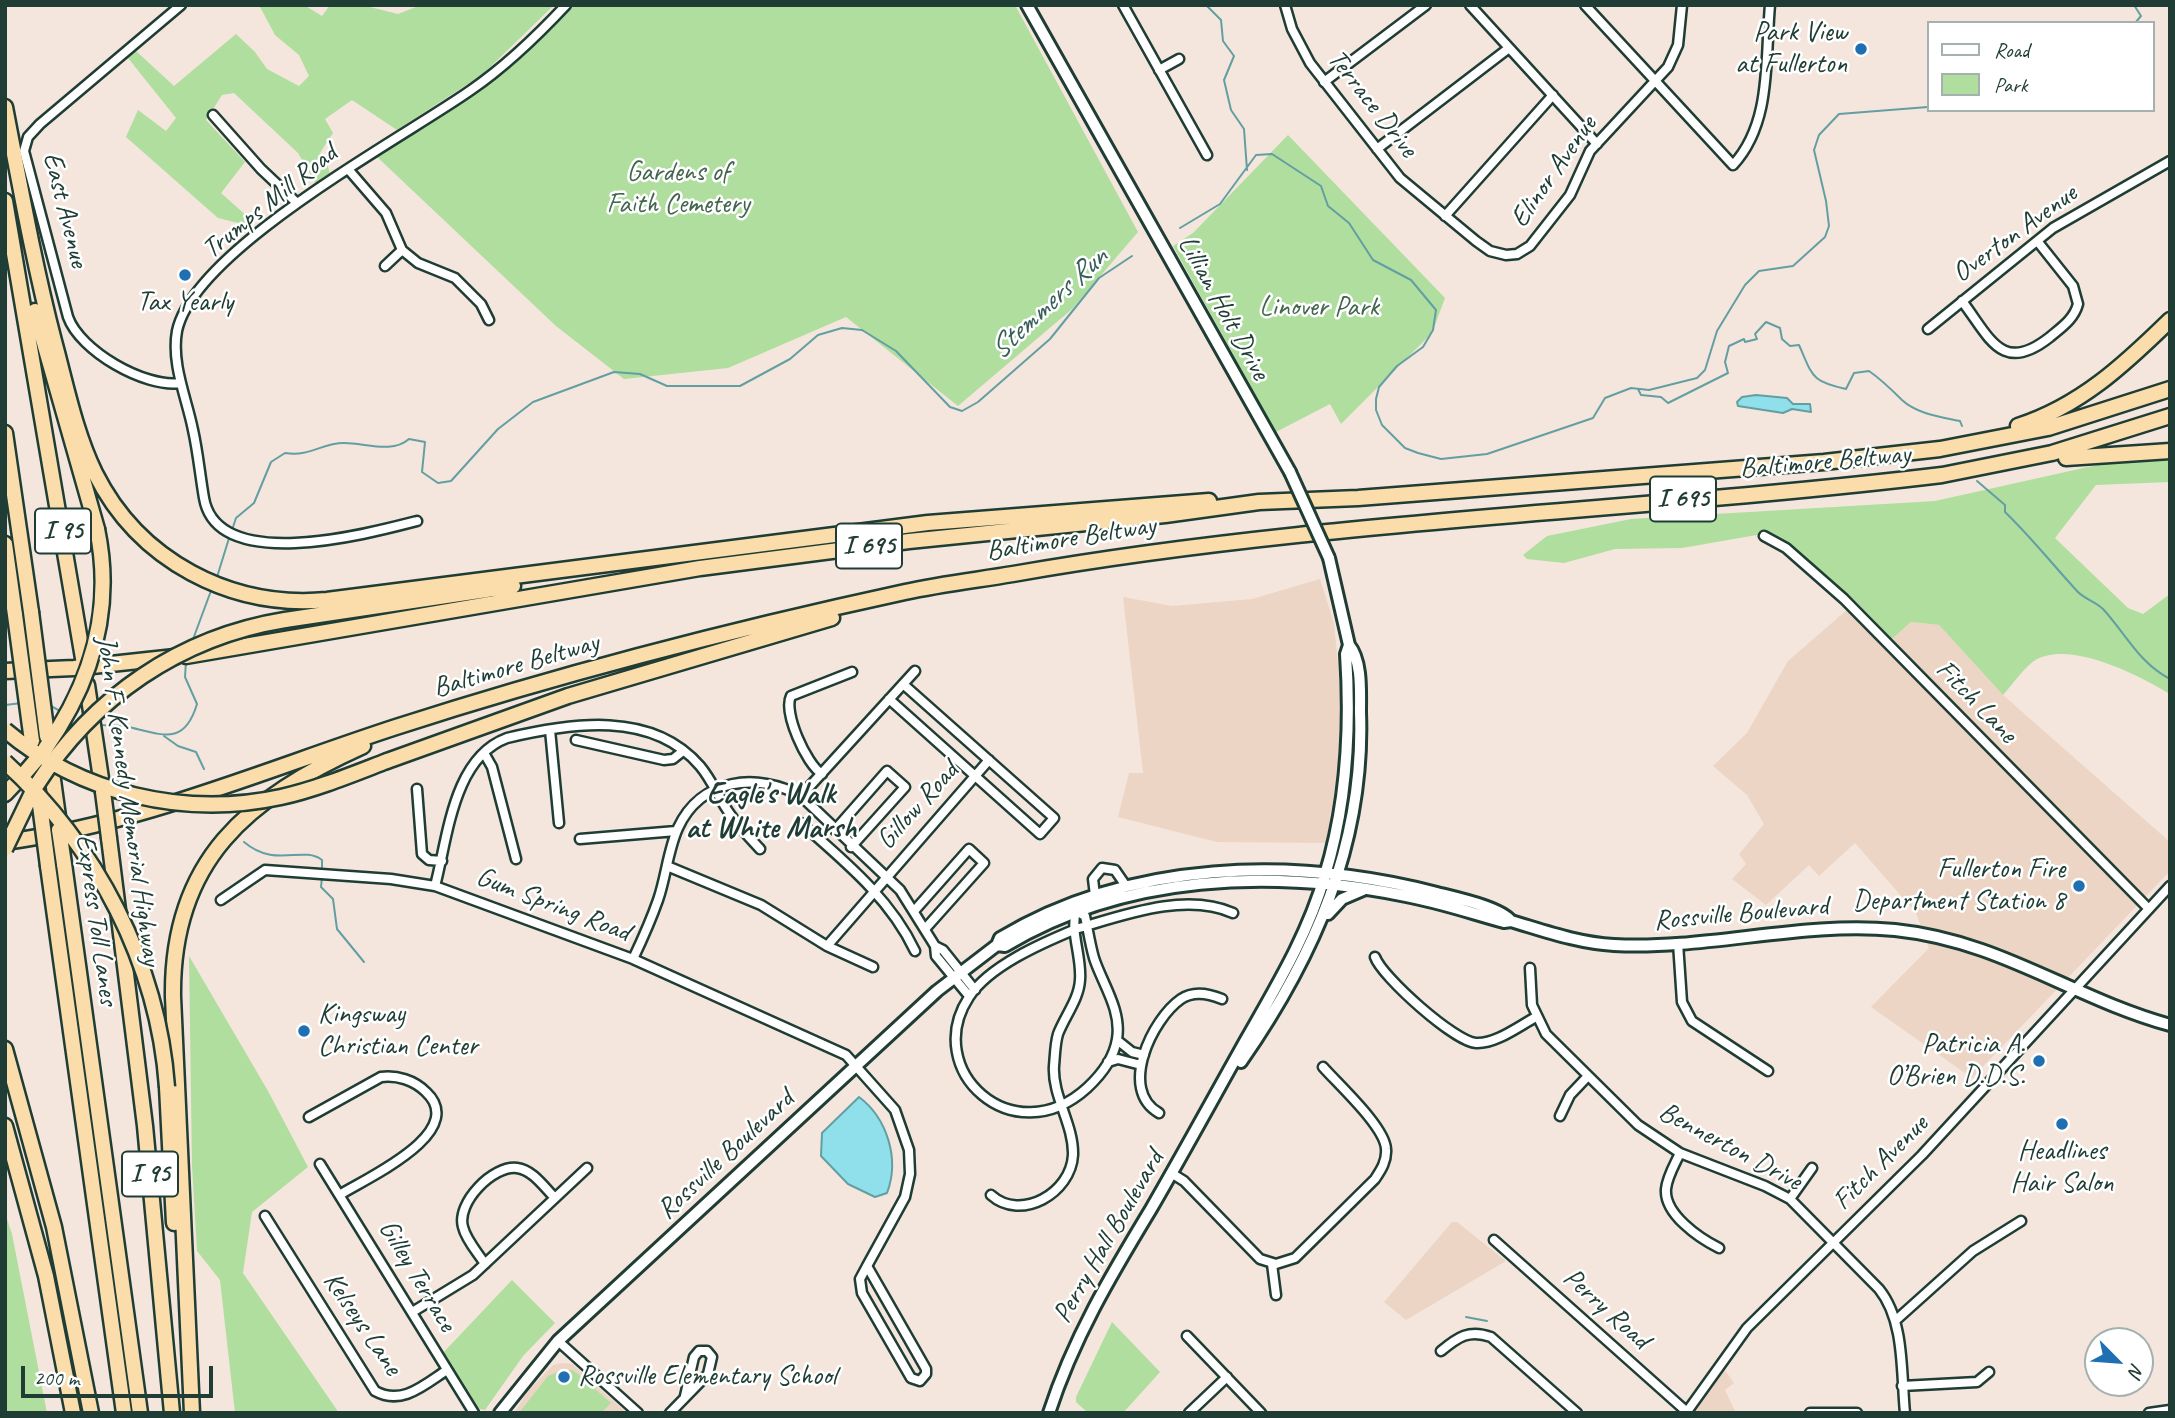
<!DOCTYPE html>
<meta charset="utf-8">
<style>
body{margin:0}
#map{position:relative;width:2175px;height:1418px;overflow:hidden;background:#f4e6dc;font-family:Caveat,sans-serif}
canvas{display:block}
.frame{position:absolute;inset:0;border:7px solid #1f3d34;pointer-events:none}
.legend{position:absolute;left:1927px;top:21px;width:228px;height:91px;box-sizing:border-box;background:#fff;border:2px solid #a5b1ae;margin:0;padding:9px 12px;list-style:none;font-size:21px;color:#1f3d34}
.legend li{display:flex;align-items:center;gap:14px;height:35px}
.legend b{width:35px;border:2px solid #a5b1ae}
.north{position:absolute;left:2084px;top:1327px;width:70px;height:70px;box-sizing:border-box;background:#fff;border:2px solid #a5b1ae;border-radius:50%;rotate:115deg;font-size:19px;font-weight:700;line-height:28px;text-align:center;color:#1f3d34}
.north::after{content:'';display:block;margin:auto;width:24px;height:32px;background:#1f6fb2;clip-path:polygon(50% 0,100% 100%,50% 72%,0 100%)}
.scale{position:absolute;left:21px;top:1366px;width:192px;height:32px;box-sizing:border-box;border:4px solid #1f3d34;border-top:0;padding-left:9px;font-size:21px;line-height:24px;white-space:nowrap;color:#1f3d34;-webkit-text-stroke:5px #fff;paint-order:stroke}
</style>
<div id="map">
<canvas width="2175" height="1418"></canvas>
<div class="frame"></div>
<ul class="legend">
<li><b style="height:9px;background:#fff"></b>Road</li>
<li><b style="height:19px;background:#afde9e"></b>Park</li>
</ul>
<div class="north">N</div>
<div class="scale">200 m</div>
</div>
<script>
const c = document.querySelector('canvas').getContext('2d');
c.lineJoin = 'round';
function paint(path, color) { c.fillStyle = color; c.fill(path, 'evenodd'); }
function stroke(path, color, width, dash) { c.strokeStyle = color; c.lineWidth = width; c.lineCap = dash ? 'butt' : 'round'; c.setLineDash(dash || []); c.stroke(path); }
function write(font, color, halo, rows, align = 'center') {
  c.font = font + ' Caveat,sans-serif'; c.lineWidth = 5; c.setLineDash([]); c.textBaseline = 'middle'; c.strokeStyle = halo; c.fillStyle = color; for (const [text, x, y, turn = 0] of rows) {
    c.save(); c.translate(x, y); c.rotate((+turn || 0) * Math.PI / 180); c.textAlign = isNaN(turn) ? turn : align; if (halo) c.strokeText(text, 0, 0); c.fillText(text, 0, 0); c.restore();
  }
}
paint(new Path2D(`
 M1320,579L1334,623L1343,718L1338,770L1326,843L1217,842L1118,817L1129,773H1143L1123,597L1172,606L1252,599Z
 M1856,602L1892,639L1911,622L1939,625L2003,695L2170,842V871L1972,1078L1871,1007L1929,948L1916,913L1855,843L1819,876L1809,865L1766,905L1732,879L1746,864L1739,854L1764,824L1747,795L1713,766L1747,733L1788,661Z
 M1452,1222H1457L1506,1261L1406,1320L1384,1302Z
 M562,1363L572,1364L627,1413H514L529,1390L553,1365Z
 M1722,1366L1734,1383L1725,1390L1736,1413H1690Z`), '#ecd5c4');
paint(new Path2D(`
 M259,5H304L322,16L330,5H362L398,14L421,5H554L483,74L397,130L352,100L325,119L333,133L320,153L326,160L330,174L316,184L298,153L234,93L222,95L206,120L245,162L221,193L249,218L250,226L218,218L126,137L138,110L166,131L176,118L128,58L136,51L174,86L236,34L255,52L267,69L299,86L309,76L299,55L275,35Z
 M570,5H1015L1138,232L1072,309L958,406L846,317L728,368L624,379L556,326L375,155L500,73Z
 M1288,135L1445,298L1432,333L1341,424L1330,404L1276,432L1173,246L1193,233Z
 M2170,460V482L2096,485L2055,538L2128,608L2143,614L2170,594V694C2139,675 2072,641 2037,659C2025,666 2013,684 2003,695L1939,625L1911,622L1892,639L1852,598L1768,533L1682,548L1615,549L1564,563L1527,559L1523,555L1547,536L1631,519L1935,501L2106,463Z
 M189,956L268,1091L308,1167L252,1212L243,1273L339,1413H235L220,1280L197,1251L192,1166Z
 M5,1213L12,1234L47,1413H5Z
 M512,1280L555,1323L523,1356L485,1410L470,1407L441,1355Z
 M1112,1322L1160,1372L1123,1413H1088L1076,1402V1397Z
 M563,1370H572L578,1374L611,1403L601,1413H519L548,1376Z`), '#afde9e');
const water = new Path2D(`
 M1756,395L1787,398L1793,404H1810L1811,412L1792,409L1783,413L1738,406L1737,402L1742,397Z
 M859,1097C887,1118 900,1159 887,1193L875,1197L848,1184L821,1156L822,1133Z`);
paint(water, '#90e0eb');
stroke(water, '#639fa2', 2);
stroke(new Path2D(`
 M1206,5L1221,20L1223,41L1234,56L1224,80L1231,110L1244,129L1247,170
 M2134,5L2141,16L2135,23
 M2028,110H2042
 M1180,228L1220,204L1256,155L1272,154L1321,186L1328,206L1349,223L1373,260L1411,280L1436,310L1433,330L1423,347L1397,366L1379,387L1376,399V410L1382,425L1405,448L1418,453L1441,459L1487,454L1593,418L1605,398L1631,388L1649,390L1697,378L1705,370L1717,331L1745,285L1759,271L1793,266L1825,237L1829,226L1826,201L1814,150L1819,135L1839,114L1928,107
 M1638,389L1641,395L1661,397L1668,403L1728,373L1725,362L1729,346L1744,339L1745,342L1757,339L1755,334L1766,322L1780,328L1782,339L1790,346L1799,345C1813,376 1810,381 1846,389L1854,373L1869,371C1882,380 1891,389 1902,400C1917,414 1941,417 1960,421L1962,426
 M1977,481L2005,505V512C2031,537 2053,565 2077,591C2084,599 2095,601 2103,609C2126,634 2139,663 2170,679
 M232,530L236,518L254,503L271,462L285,453C311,457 321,443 344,443C366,443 392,454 409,439L425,442L422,472L438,483L451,481L498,429L533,402L614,372L640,374L667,386H740L790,359L818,335L842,328L862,330L896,351L950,407L962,411L978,402L1050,339L1099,278L1132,256
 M217,577L230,535
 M192,642L212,588
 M5,705L22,703
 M49,705L62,712
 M100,725C111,726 122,725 133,728C165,736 185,744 197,704L185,677L186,661
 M164,736L178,746L196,752L204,769
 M244,842C276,869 302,845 322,860V872
 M322,877L321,887L333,899L337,929L364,962
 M1466,1317L1487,1321`), '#639fa2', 2);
const minor = new Path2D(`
 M1123,5L1207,155
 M1285,5L1292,29L1310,63L1400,178L1476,241L1490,251L1506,255L1517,254L1530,246L1570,195L1590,151L1668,67L1678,45L1682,5
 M1470,5L1597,144
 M1585,5L1733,165C1772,123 1765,59 1770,5
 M1159,70L1179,59
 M1324,82L1426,5
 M213,115L261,169L297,203
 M1377,149L1509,48
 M348,169L386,213L402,250L418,263L455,278L481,304L489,320
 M1445,216L1553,95
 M385,266L402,250
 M1962,301C1990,338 2002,375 2050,337C2062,327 2074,319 2078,304L2073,286L2038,242
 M1928,329L2053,228L2170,161
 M180,383C145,388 80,351 68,317L24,151L28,137L40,124L181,5
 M417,521C367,534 217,574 204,498C200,475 198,452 193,430C187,399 171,364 177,331C194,249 403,138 471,90C506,66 537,36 566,5
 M1764,536L1786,548L1844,599L2149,909
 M889,699L1040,834L1054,818L903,684
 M550,730L559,823
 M576,740L664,760L673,759L683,751
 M484,753L492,767L516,859
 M822,774C806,764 783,712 791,696L852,672
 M417,789L422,854L429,860L442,861
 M801,796L915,671
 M801,823C844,861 890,898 915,951
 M835,830L887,771L905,787L851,847
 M580,839L676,831
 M667,866L761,905L827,946L873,967
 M435,886C448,837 453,758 507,738C571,723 652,710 700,766C711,779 717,794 726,808C735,823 748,836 760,849
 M1095,895L1093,879L1102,868L1115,870L1126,886
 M221,900L265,870L391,879L435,886L633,959L846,1055L895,1110L909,1150L910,1174L905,1197L867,1266
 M915,910L969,849L984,863L925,929
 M1678,943L1682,1002L1692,1021L1768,1071
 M827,946L989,760
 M935,946L943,950L975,990
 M1375,957C1382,977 1455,1042 1476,1043C1496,1044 1519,1026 1536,1017
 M633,959C642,940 651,920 658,900C666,877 668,850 678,828C701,778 757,772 801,796L900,890L935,946L936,956L969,996
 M1530,968L1532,1005L1546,1034L1638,1125L1680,1153L1765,1186L1790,1199L1879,1289C1905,1321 1901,1373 1905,1413
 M1117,1040L1132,1052L1144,1055
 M1108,1062L1118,1059L1141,1065
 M1159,1113C1118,1090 1152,1019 1181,999C1194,990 1210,994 1222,999
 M1560,1116L1570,1095L1588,1076
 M309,1117L381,1077C397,1075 414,1080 426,1092C469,1132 367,1178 341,1194
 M1680,1153C1675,1164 1667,1177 1666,1189C1664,1214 1699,1238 1719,1248
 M320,1164L474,1413
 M1171,1173L1184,1181L1260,1259L1276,1264L1295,1258L1375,1179C1381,1170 1387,1161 1386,1149C1385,1127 1339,1085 1323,1067
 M991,1195C1021,1222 1071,1193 1073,1155C1074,1125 1052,1096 1054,1066C1055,1056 1055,1044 1058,1034C1065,1016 1079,999 1080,980C1082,957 1070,932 1076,911L1085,916C1088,930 1090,944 1094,958C1102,983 1122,1010 1117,1039C1114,1058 1101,1075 1087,1088C1013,1155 921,1070 969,997C989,966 1042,943 1076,929C1124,915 1185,892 1233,913
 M1790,1199L1812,1168
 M265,1216L375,1391C402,1406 424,1385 447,1370
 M1494,1240L1687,1412
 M485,1264C478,1253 466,1240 463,1227C456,1203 493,1165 517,1168C533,1170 544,1187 555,1198
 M1272,1264L1276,1295
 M867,1266L926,1369V1374L920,1381L911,1378L862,1293L860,1279Z
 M414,1311L473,1275L587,1168
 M1895,1321L1973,1251L2021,1221
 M1187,1336L1261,1413
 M558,1341L638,1413
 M1441,1351C1458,1337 1469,1329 1491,1337L1577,1413
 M1902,1386L1977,1382L1989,1372
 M670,1413L708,1374L712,1357L707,1351H699L694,1357L685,1396
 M1189,1413L1227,1377
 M1686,1413L1747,1328L1922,1155L2170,886
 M1810,1413H1857
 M2149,1413L2170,1410`);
const secondary = new Path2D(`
 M1027,5L1290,472
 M1328,914L1342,899L1363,890
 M997,945L1005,946C1125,874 1272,869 1406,896C1439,902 1471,913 1504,922L1511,921C1545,931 1578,943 1614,945C1708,950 1801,921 1895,930C2001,941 2072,998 2170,1025
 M1241,1062C1314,957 1365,843 1360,712C1360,691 1362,661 1349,645L1329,558
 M500,1413L558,1341L937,991L997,945L1000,938C1130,860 1293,856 1437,893C1456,898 1500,907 1511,921
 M1049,1413C1073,1339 1111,1275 1151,1209C1184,1152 1215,1095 1247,1038C1277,985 1308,934 1325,875C1347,803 1351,729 1346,654L1349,645`);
const motorway = new Path2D(`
 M5,107C20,185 34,264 54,341C66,385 75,432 95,473C139,561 231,609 327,600L928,523L1209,501
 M5,201L84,664
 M35,311L97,529
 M2018,426C2080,406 2124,365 2170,320
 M5,433L31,612
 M2066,458L2170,451
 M5,544L15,615
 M285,620L513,586
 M186,656L700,568L909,541L1165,515L1259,502L1358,498L1824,462L1940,449L2048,428L2170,389
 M5,671L74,668L175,657
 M87,685L103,792
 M50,758L59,824
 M387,761L568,696L832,618
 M5,794L24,774
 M109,838L145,1126L172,1413
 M5,842C140,824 267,769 396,727C563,673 734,629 905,592C941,584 977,580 1013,574C1320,520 1633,512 1942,475L2052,453L2170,416
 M64,864L140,1413
 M48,866L124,1413
 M5,1049L54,1227L91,1413
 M167,1087L174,1223
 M5,1126L46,1276L73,1413
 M192,1413L173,997C171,860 248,798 363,746`);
stroke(minor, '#1f3d34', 13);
stroke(secondary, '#1f3d34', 16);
stroke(motorway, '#1f3d34', 19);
stroke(minor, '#fff', 8);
stroke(secondary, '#fff', 10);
stroke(motorway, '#faddab', 14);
const secondaryBridge = new Path2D(`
 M1290,472L1329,558`);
const motorwayBridge = new Path2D(`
 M31,612L47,736
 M15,615L32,741
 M5,730C81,794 184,818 281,797C317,789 353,774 387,761
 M45,749C92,682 114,610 97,529
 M5,762C96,845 158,963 167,1087
 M24,774L36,760
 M36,786C93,697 180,637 285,620
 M103,792L109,838
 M40,805L48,866
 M59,830L64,864
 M5,849L31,795`);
stroke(secondaryBridge, '#1f3d34', 16, []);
stroke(motorwayBridge, '#1f3d34', 19, []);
stroke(secondaryBridge, '#fff', 10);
stroke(motorwayBridge, '#faddab', 14);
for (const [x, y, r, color] of [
 [1861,49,7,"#1f6fb2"],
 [185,275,7,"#1f6fb2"],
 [2079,886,7,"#1f6fb2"],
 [304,1031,7,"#1f6fb2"],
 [2039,1061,7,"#1f6fb2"],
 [2062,1124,7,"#1f6fb2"],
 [564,1377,7,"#1f6fb2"]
]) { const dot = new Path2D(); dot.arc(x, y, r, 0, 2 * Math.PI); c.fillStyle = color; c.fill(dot); stroke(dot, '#fff', 2.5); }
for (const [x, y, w] of [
 [1683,499,66],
 [63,531,56],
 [869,546,66],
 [150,1174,56]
]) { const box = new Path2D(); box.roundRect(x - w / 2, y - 22.5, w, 45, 5); c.fillStyle = '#fff'; c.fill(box); stroke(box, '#1f3d34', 2); }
write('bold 26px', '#1f3d34', null, [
 ["I 695",1683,499],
 ["I 95",63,531],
 ["I 695",869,546],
 ["I 95",150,1174]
]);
write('28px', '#1f3d34', '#fff', [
 ["Park View",1847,33],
 ["at Fullerton",1847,65],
 ["Tax Yearly",185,303,"center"],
 ["Fullerton Fire",2065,870],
 ["Department Station 8",2065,902],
 ["Kingsway",318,1015,"left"],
 ["Christian Center",318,1047,"left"],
 ["Patricia A.",2025,1045],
 ["O’Brien D.D.S.",2025,1077],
 ["Headlines",2062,1152,"center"],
 ["Hair Salon",2062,1184,"center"],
 ["Rossville Elementary School",578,1377,"left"]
], 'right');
write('28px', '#1f3d34', '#fff', [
 ["Terrace Drive",1372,104,52],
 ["Elinor Avenue",1554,172,-55],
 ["Trumps Mill Road",270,202,-39],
 ["East Avenue",65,210,76],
 ["Overton Avenue",2015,234,-36],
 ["Lillian Holt Drive",1223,308,61],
 ["Baltimore Beltway",1825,462,-5],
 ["Baltimore Beltway",1071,539,-9],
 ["Baltimore Beltway",516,666,-16],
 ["Fitch Lane",1976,702,46],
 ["John F. Kennedy Memorial Highway",128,801,82],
 ["Gillow Road",918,806,-48],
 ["Gum Spring Road",553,905,21],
 ["Rossville Boulevard",1741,914,-5],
 ["Express Toll Lanes",96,920,82],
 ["Bennerton Drive",1730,1147,28],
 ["Rossville Boulevard",726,1155,-43],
 ["Fitch Avenue",1881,1163,-45],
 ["Perry Hall Boulevard",1109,1237,-60],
 ["Gilley Terrace",417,1276,59],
 ["Perry Road",1606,1309,42],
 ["Kelseys Lane",362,1324,56]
]);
write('28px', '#43654e', '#fff', [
 ["Gardens of",678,173],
 ["Faith Cemetery",678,205],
 ["Linover Park",1319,308]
]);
write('italic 30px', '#365e59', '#fff', [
 ["Stemmers Run",1049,304,-43]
]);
write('bold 30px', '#1f3d34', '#fff', [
 ["Eagle's Walk",771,795],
 ["at White Marsh",771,829]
]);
</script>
